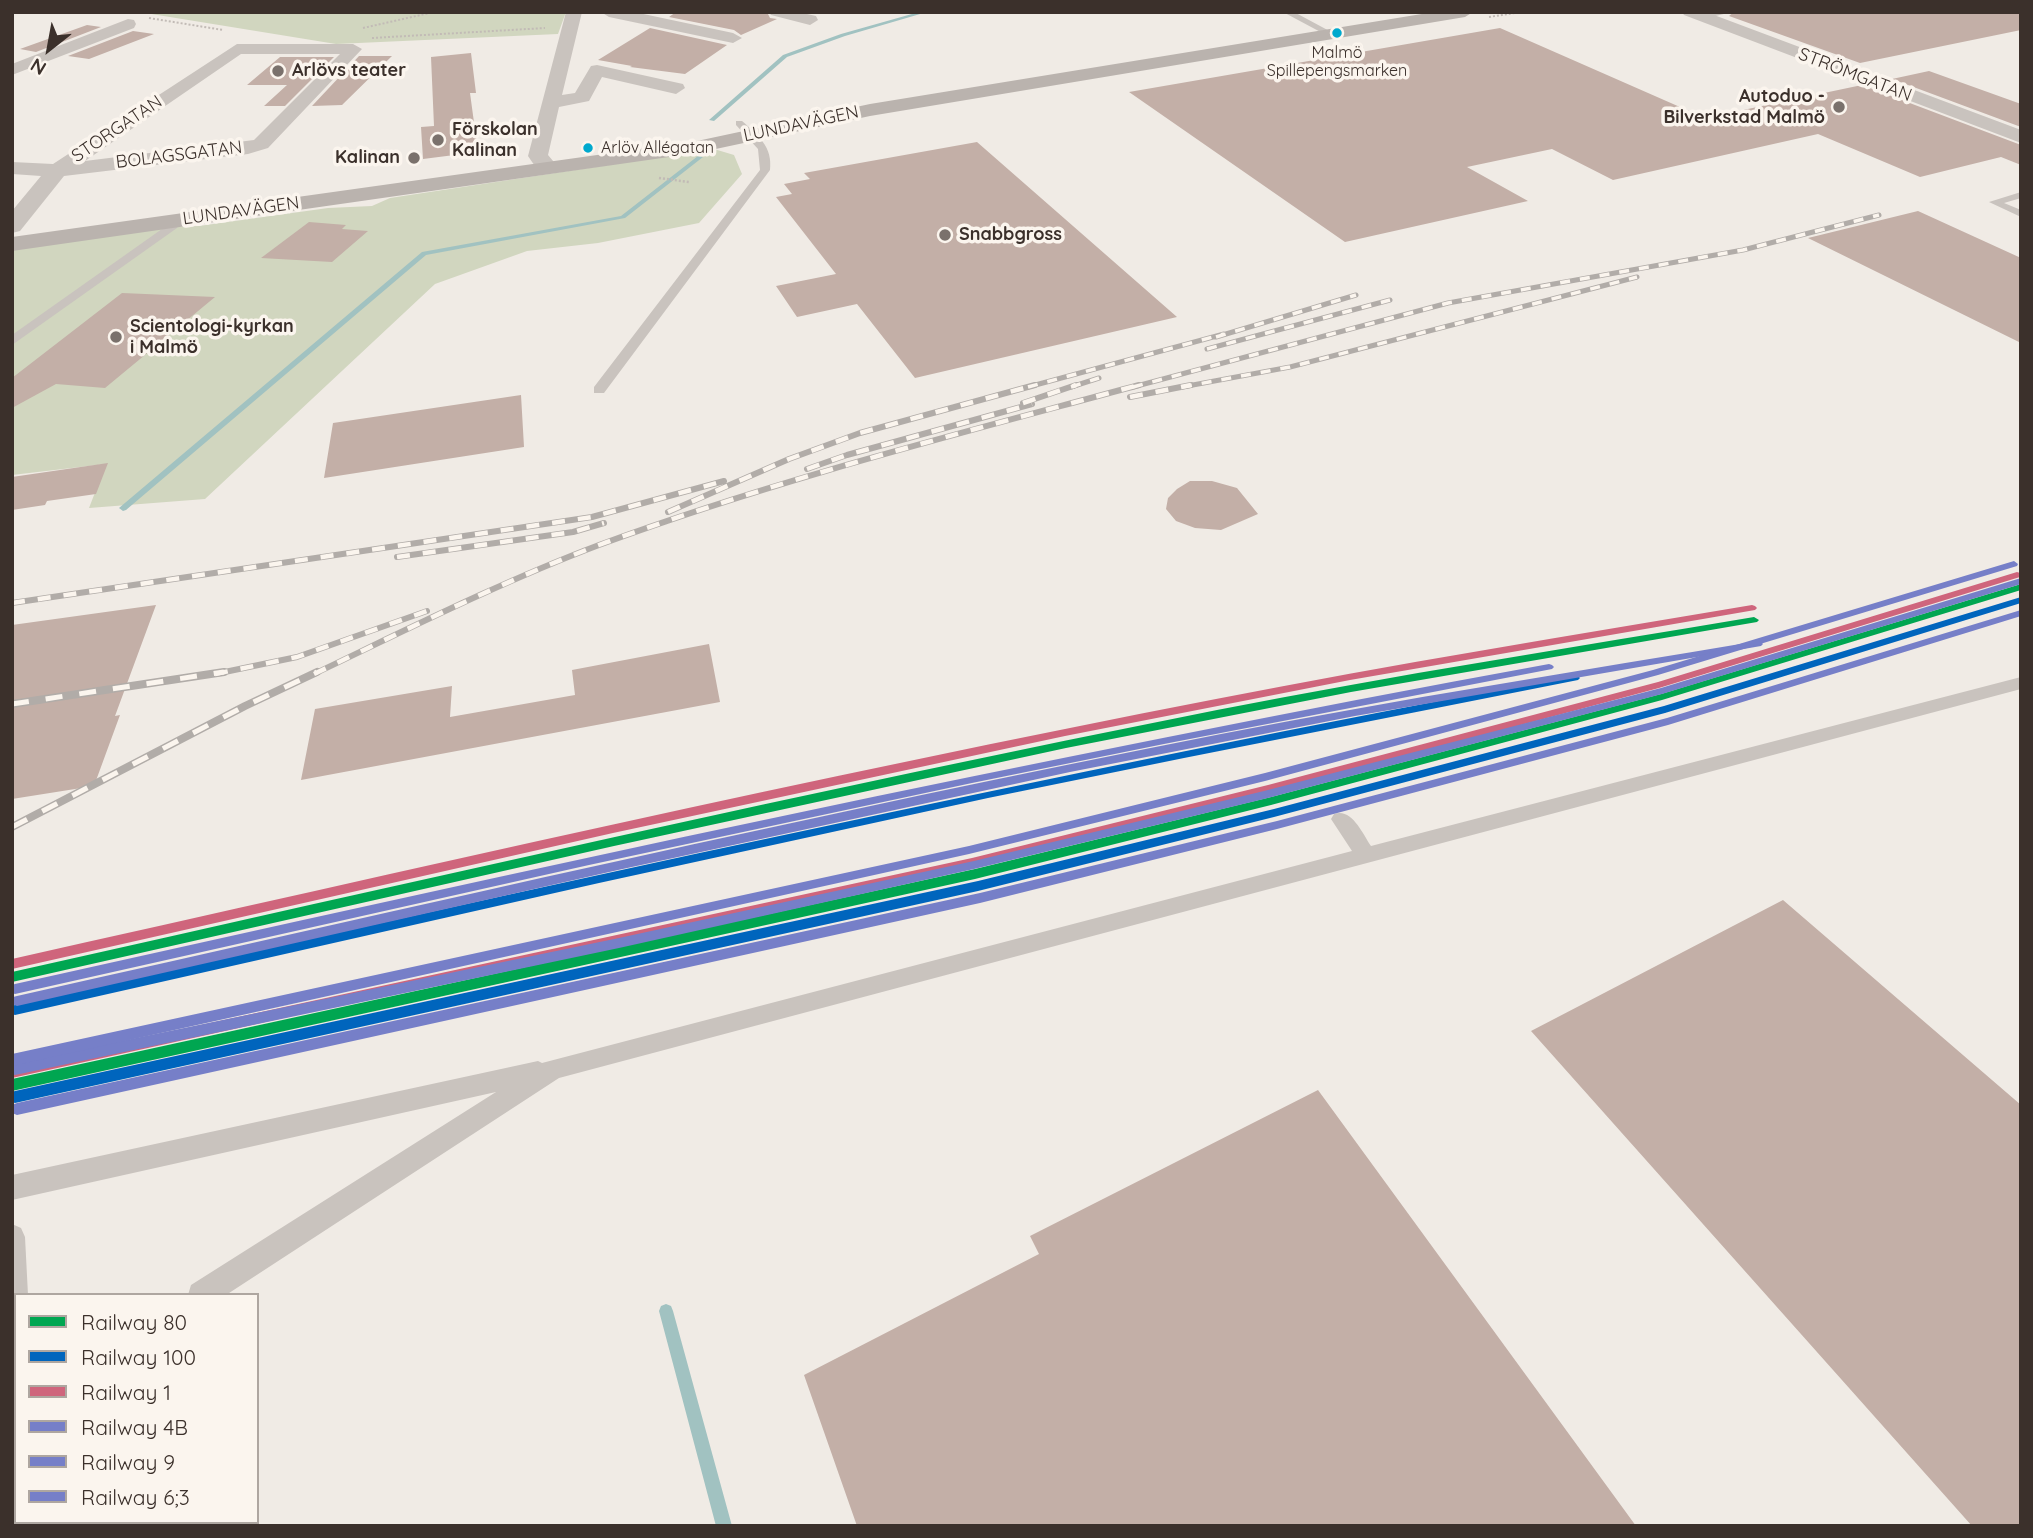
<!DOCTYPE html>
<meta charset="utf-8">
<style>
body{margin:0}
#map{position:relative;width:2033px;height:1538px;overflow:hidden;background:#f0ebe5;font-family:Quicksand,sans-serif}
canvas{display:block}
.frame{position:absolute;inset:0;border:14px solid #3b302b;pointer-events:none}
.legend{position:absolute;left:14px;top:1293px;width:245px;height:231px;box-sizing:border-box;background:#fbf5ee;border:2px solid #aea6a0;margin:0;padding:9px 12px;list-style:none;font-size:21px;color:#3b302b}
.legend li{display:flex;align-items:center;gap:14px;height:35px}
.legend b{width:35px;border:2px solid #aea6a0}
.north{position:absolute;left:14px;top:14px;width:70px;height:70px;-webkit-text-stroke:5px #fbf5ee;paint-order:stroke;rotate:211deg;font-size:19px;font-weight:700;line-height:28px;text-align:center;color:#3b302b}
.north::after{content:'';display:block;margin:auto;width:24px;height:32px;background:#3b302b;clip-path:polygon(50% 0,100% 100%,50% 72%,0 100%)}
</style>
<div id="map">
<canvas width="2033" height="1538"></canvas>
<div class="frame"></div>
<ul class="legend">
<li><b style="height:9px;background:#00a651"></b>Railway 80</li>
<li><b style="height:9px;background:#0065bd"></b>Railway 100</li>
<li><b style="height:9px;background:#cf657c"></b>Railway 1</li>
<li><b style="height:9px;background:#767fc8"></b>Railway 4B</li>
<li><b style="height:9px;background:#767fc8"></b>Railway 9</li>
<li><b style="height:9px;background:#767fc8"></b>Railway 6;3</li>
</ul>
<div class="north">N</div>
</div>
<script>
const c = document.querySelector('canvas').getContext('2d');
c.lineJoin = 'round';
function paint(path, color) { c.fillStyle = color; c.fill(path, 'evenodd'); }
function stroke(path, color, width, dash) { c.strokeStyle = color; c.lineWidth = width; c.lineCap = dash ? 'butt' : 'round'; c.setLineDash(dash || []); c.stroke(path); }
function write(font, color, halo, rows, align = 'center') {
  c.font = font + ' Quicksand,sans-serif'; c.lineWidth = 7; c.setLineDash([]); c.textBaseline = 'middle'; c.strokeStyle = halo; c.fillStyle = color; for (const [text, x, y, turn = 0] of rows) {
    c.save(); c.translate(x, y); c.rotate((+turn || 0) * Math.PI / 180); c.textAlign = isNaN(turn) ? turn : align; if (halo) c.strokeText(text, 0, 0); c.fillText(text, 0, 0); c.restore();
  }
}
paint(new Path2D(`
 M139,12H566L558,34L336,44Z
 M714,149L734,155L742,174L699,223L598,243L527,251L435,284L205,499L89,508L106,464L12,475V246L145,227L199,226L328,208L372,206L390,198Z`), '#d1d6bf');
paint(new Path2D(`
 M919,12H927L845,36L787,57L714,121L709,120L783,55L841,34Z
 M698,156L703,157L625,218L426,255L126,510L123,511L119,508L422,252L621,216Z
 M666,1304L671,1306L673,1311L732,1526H716L659,1311L661,1306Z`), '#a1c2c1');
paint(new Path2D(`
 M676,12H767L770,18L777,19L741,35L734,30L669,17Z
 M1734,12H2021V30L1860,63L1729,16Z
 M87,25L101,27L36,52L20,49Z
 M650,28L727,45L685,74L630,67L632,66L598,60Z
 M1500,28L1705,118L1862,85L2021,145V165L2001,157L1920,177L1818,134L1613,180L1552,149L1467,167L1528,201L1345,242L1129,92Z
 M133,31L154,34L89,59L68,56Z
 M471,53L476,93H470L478,152L423,159L421,127L434,126L431,57Z
 M359,56H392L342,105L312,106Z
 M280,57H334L285,106H264L287,85H247Z
 M1929,71L2021,104V127L1892,79Z
 M977,142L1177,317L915,378L857,304L797,317L776,286L836,274L776,197L792,194L784,184L810,179L804,173Z
 M1918,211L2021,258V343L1808,238Z
 M309,222L346,225L342,229L368,231L332,262L261,258Z
 M122,293L215,297L105,388L56,384L12,408V378Z
 M521,395L524,447L324,478L333,423Z
 M108,463L96,494L47,501L45,505L12,510V477Z
 M1190,481H1212L1237,488L1258,514L1221,530L1195,528L1176,521L1166,509L1168,498L1177,489Z
 M156,605L115,716L120,715L94,786L12,799V625Z
 M709,644L720,702L301,780L315,709L452,686L450,717L575,695L572,670Z
 M1783,900L2021,1105V1526H1972L1531,1031Z
 M1318,1090L1636,1526H857L804,1375L1039,1254L1030,1236Z`), '#c3afa7');
stroke(new Path2D(`
 M1489,17L1521,12
 M149,18L223,30
 M363,28L434,12
 M372,38L545,28`), '#c2bbb6', 2, [2, 2]);
stroke(new Path2D(`
 M659,178L689,182`), '#c2bbb6', 2.5, [2, 2]);
paint(new Path2D(`
 M1283,12H1294L1335,34L1328,36Z
 M1714,12H1732L1703,19L1699,17Z
 M736,121H742C758,135 773,147 770,170L604,393H594V387L760,170L758,149L736,125Z
 M2021,192V198L2004,203L2021,210V217L1989,202Z
 M174,217L184,219L177,228L12,345V335L169,224Z
 M2021,677V689L559,1078L226,1295H188L191,1285L496,1092L12,1200V1175L538,1061L542,1063L1352,851L1331,819L1334,814C1352,808 1362,833 1371,846Z
 M12,1224L21,1228L25,1237L28,1295H16V1346L12,1344Z
 M16,1400V1430L12,1431V1401Z`), '#c9c3be');
paint(new Path2D(`
 M566,12H582L562,95L575,93L591,66L597,65L683,84L685,88L676,94L602,77L589,101L559,107L548,155L559,168L556,172C542,176 535,167 528,156Z
 M601,12H634L733,33L742,38L733,43L609,17Z
 M769,12H798L816,16L818,20L810,25L771,15Z
 M1682,12H1706L2021,130V143L1684,15Z
 M128,19L134,20L136,24L134,28L12,75V64Z
 M237,44H353L362,49L268,148L248,154L64,176L20,231L12,233V211L41,176L12,174V162L53,164ZM241,54H340L254,140L85,161Z`), '#c9c3be');
paint(new Path2D(`
 M1434,12H1473L1465,17L870,116L697,153L12,251V237L697,141L870,104Z`), '#bab3ae');
const railFar2 = new Path2D(`
 M1216,337L1356,295
 M1207,349L1390,300
 M1028,387L1224,334
 M1071,387L1099,378
 M1133,387L1448,303L1743,250L1879,215
 M1182,387L1290,367L1637,277`);
const railFar1 = new Path2D(`
 M1130,397L1191,385
 M1023,403L1076,385
 M807,469L847,455L1032,404
 M668,512L789,459L860,433L1035,385
 M397,557L573,532L604,523
 M12,603L592,517L724,481
 M215,674L297,657L427,611
 M314,674C408,629 501,582 599,545C775,480 958,434 1139,385`);
const rail = new Path2D(`
 M12,704L224,672
 M12,827L245,706L317,672`);
stroke(railFar2, '#b1aca8', 5);
stroke(railFar1, '#b1aca8', 6);
stroke(rail, '#b1aca8', 8);
stroke(railFar2, '#fbf5ee', 3.5, [10]);
stroke(railFar1, '#fbf5ee', 4.5, [13]);
stroke(rail, '#fbf5ee', 5, [17]);
paint(new Path2D(`
 M2021,584V590L1662,700L1271,805L975,879L12,1091V1079L975,869L1271,797L1661,694Z
 M1754,617L1759,620L1757,622L1351,692L1066,748L614,846L12,982V972C413,882 814,790 1217,710C1395,675 1575,647 1754,617Z`), '#00a651');
paint(new Path2D(`
 M2021,597V603L1665,713L1274,817L978,891L15,1103L12,1102V1092L15,1091L978,881L1274,809L1664,706Z
 M1575,675L1578,676L1580,678L1578,680L1184,758L988,798L599,883L15,1015L12,1014V1006L15,1005C534,888 1052,773 1575,675Z`), '#0065bd');
paint(new Path2D(`
 M2017,572L2020,573V577L1659,688L1268,793L972,866L12,1078V1066L972,858L1268,785L1658,682Z
 M1752,605L1755,606L1757,608L1755,610L1350,680L1065,736L613,833L12,969V959C413,869 813,777 1216,699C1394,664 1573,635 1752,605Z`), '#cf657c');
paint(new Path2D(`
 M2021,610V616L1668,725L1277,829L980,903L17,1115L12,1113V1105L17,1103L980,893L1277,821L1667,718Z
 M1758,641L1761,642L1763,644L1761,646L1355,716L1070,772L618,870L17,1006L12,1004L13,997L17,996C418,906 818,813 1221,734C1400,699 1579,671 1758,641Z`), '#767fc8');
paint(new Path2D(`
 M2021,578V584L1662,694L1264,799L974,869L619,948L15,1075L12,1074V1064L15,1063L619,938L974,861L1264,791L1661,688Z
 M1549,664L1552,665L1554,667L1552,669L1164,744L972,783L589,865L15,994L12,993V985L15,984C525,870 1035,758 1549,664Z`), '#767fc8');
paint(new Path2D(`
 M2014,561L2018,564L2017,566L1658,675L1265,781L969,854L12,1066V1054L969,846L1265,773L1653,670Z`), '#767fc8');
for (const [x, y, r, color] of [
 [1337,33,6,"#00a9ce"],
 [278,71,7,"#7a716c"],
 [1839,107,7,"#7a716c"],
 [438,140,7,"#7a716c"],
 [588,148,6,"#00a9ce"],
 [414,158,7,"#7a716c"],
 [945,235,7,"#7a716c"],
 [116,337,7,"#7a716c"]
]) { const dot = new Path2D(); dot.arc(x, y, r, 0, 2 * Math.PI); c.fillStyle = color; c.fill(dot); stroke(dot, '#fbf5ee', 2.5); }
write('16px', '#3b302b', '#fbf5ee', [
 ["Malmö",1337,53],
 ["Spillepengsmarken",1337,71],
 ["Arlöv Allégatan",601,148,"left"]
]);
write('bold 18px', '#3b302b', '#fbf5ee', [
 ["Arlövs teater",292,71],
 ["Autoduo -",1825,97,"right"],
 ["Bilverkstad Malmö",1825,118,"right"],
 ["Förskolan",452,130],
 ["Kalinan",452,151],
 ["Kalinan",400,158,"right"],
 ["Snabbgross",959,235],
 ["Scientologi-kyrkan",130,327],
 ["i Malmö",130,348]
], 'left');
write('18px', '#3b302b', '#fbf5ee', [
 ["STRÖMGATAN",1855,75,21],
 ["LUNDAVÄGEN",801,124,-12],
 ["STORGATAN",117,129,-34],
 ["BOLAGSGATAN",179,155,-7],
 ["LUNDAVÄGEN",241,211,-8]
]);
</script>
